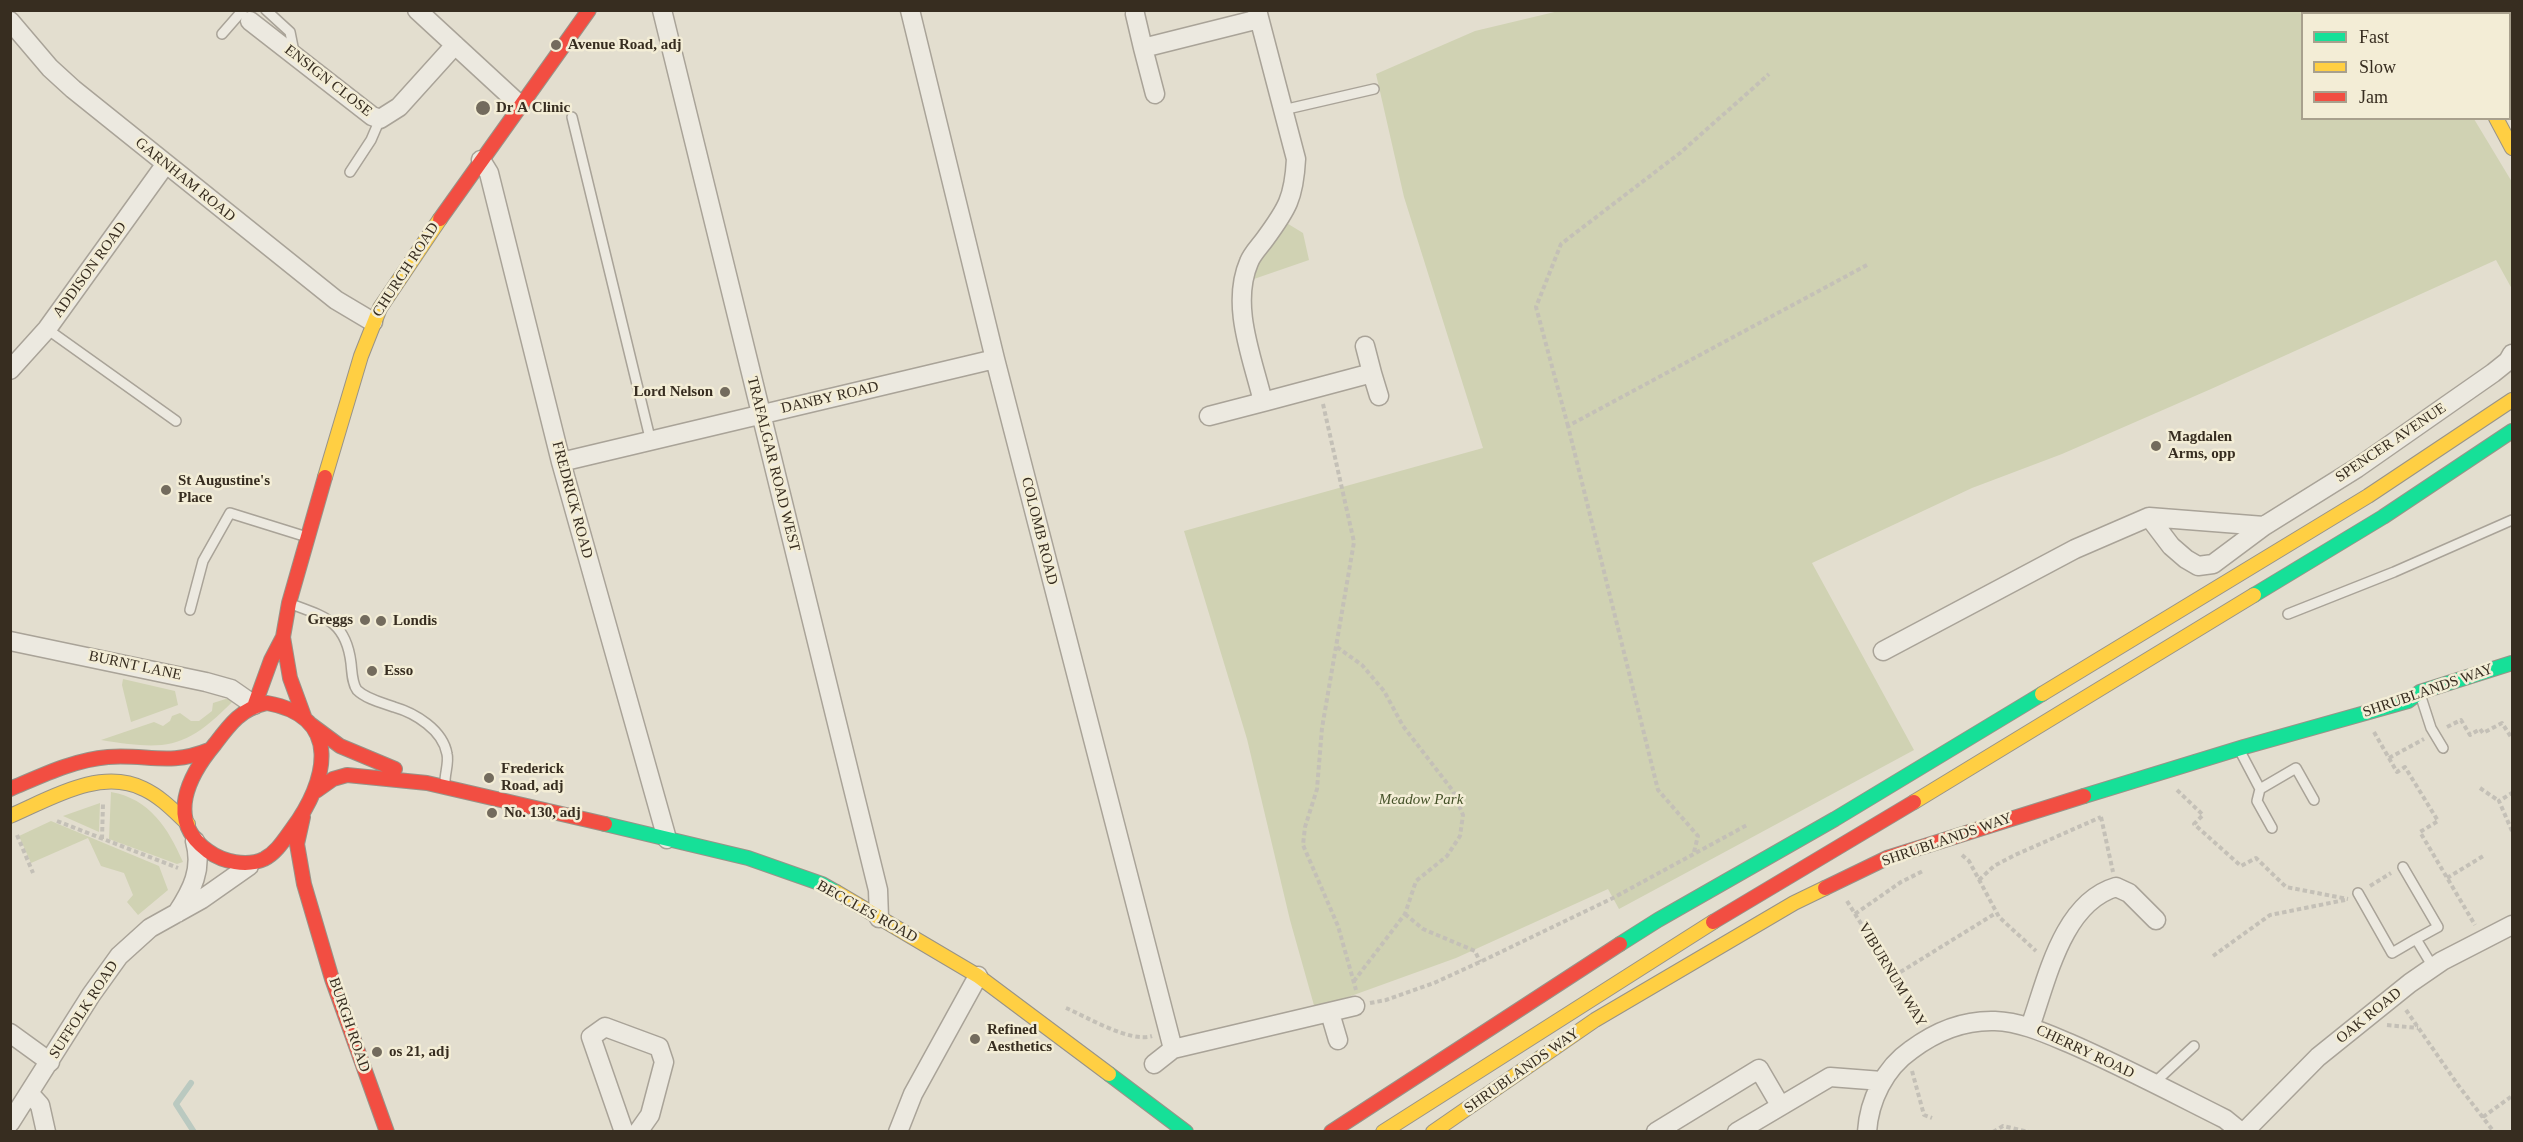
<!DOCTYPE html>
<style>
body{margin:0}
#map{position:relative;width:2523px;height:1142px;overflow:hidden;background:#e3decf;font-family:"Times New Roman",serif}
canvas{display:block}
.frame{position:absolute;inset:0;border:12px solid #372d20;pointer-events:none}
.legend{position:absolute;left:2301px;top:12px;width:210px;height:108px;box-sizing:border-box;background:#f3edd6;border:2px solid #a8a08d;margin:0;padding:8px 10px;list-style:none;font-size:18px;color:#372d20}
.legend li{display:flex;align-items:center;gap:12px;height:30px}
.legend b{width:30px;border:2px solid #a8a08d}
</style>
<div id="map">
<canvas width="2523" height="1142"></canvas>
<div class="frame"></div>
<ul class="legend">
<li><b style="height:8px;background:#16e098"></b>Fast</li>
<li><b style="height:8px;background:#ffcf43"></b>Slow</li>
<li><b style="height:8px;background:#f24e42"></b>Jam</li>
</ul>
</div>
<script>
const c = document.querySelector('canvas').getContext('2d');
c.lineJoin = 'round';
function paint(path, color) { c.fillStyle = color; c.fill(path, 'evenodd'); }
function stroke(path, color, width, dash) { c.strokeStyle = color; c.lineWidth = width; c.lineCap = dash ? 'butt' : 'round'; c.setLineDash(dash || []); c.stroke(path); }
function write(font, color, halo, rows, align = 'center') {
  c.font = font + ' "Times New Roman",serif'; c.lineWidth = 5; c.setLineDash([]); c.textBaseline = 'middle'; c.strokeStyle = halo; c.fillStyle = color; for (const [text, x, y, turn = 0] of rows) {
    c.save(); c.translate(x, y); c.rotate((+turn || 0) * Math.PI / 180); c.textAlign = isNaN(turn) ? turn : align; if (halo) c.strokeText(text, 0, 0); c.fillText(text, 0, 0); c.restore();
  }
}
paint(new Path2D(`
 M1563,10L2410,11L2412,13L2302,14V118L2474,119L2512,182V289L2496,260L2211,389L2062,454L1972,488L1812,563L1914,750L1619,909L1608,889L1456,958L1315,1009L1290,920L1247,739L1184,531L1483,448L1404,197L1376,74L1475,31Z
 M1285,222L1303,233L1309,260L1251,280L1254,264Z
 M123,679L175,691L178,705L131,722L122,685Z
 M232,697L234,700C186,749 168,751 101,740L154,722L163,726L170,721L172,716L180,713L191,721H199L212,711L213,703Z
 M111,792C150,799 168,828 183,862L177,864L109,839Z
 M100,803L99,832L63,816Z
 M51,821L159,866L168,890L138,915L127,902L133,895L124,873L101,866L88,838L31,863L19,836Z`), '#d0d2b3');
stroke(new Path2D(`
 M191,1083L176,1104L194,1132`), '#bac9c0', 6);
const lane = new Path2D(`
 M266,10L290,32L294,52
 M222,34L243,10
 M1283,110L1374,89
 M572,117L651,442
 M350,172L371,140L380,119
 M47,329L176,421
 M291,604C326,617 346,622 351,663C352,672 352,683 357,690C366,699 383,703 394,707C415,713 443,730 447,754C449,762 445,773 445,781
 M190,610L203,561L230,513L307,537
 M2288,614L2394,572L2512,520
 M2420,694L2431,728L2443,748
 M2240,751L2260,789L2257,801L2272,828
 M2260,789L2296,768L2314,800
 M2403,867L2438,927L2416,939L2433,967
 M2358,893L2392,953L2416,939
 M2153,1084L2194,1046`);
const street = new Path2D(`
 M417,10L520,105
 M662,10L878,890L879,918
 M910,10L995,359L1173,1049
 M1257,10L1296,159C1294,198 1287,209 1265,239C1260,246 1252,254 1249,262C1230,306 1253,359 1263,402L1372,373L1365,346
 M1135,14L1143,48L1259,19
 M10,21L50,68L73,89L336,300L373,322
 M250,21L372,116L380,119L399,107L455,45
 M1143,48L1155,94
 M481,160L489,173L561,462L667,839
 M10,370L47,329L165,165
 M1372,373L1379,396
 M1209,416L1263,402
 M561,462L995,359
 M2264,526L2149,517L2171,546L2186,559L2198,566L2213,564L2264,526L2357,468L2493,373L2508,361L2512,354
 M10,641L206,682L231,689L254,705
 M1883,651L2075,549L2149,517
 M177,913C192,890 203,869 195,841
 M1330,1013L1338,1040
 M2030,1027C2047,980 2062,903 2116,887L2129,893L2156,920
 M10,1033L50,1062
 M1154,1064L1173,1049L1355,1006
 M30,1094L40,1105L46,1132
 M10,1123L91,995L119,956L150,928L202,899L249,866
 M624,1132L591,1037L605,1027L659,1047L664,1062L650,1115L638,1132
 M898,1132L913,1094L978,976
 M1656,1132L1759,1069L1780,1105
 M1737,1132L1830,1077L1882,1081
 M1867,1132C1869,1100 1885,1068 1911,1050C1935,1032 1964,1020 1995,1021C2021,1022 2045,1033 2069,1043C2122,1066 2173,1093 2225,1119L2241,1132
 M2244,1132L2318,1057L2410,983L2442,961L2512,925`);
const fast = new Path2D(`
 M2254,595L2383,517L2512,431
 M2084,796L2244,747L2408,701L2420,692L2512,663
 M605,824L748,858L822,884L836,892
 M1620,944L1658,920L1835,819L2042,694
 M1109,1074L1186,1132`);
const slow = new Path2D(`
 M2496,118L2512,148
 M325,477L361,356L380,308L440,219
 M2042,694L2368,496L2512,400
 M1914,802L2254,595
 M10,816C50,799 100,767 144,789C161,797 174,811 188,824
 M836,892L978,976L1109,1074
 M1383,1132L1713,922
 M1433,1132L1595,1020L1794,903L1825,888`);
const jam = new Path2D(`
 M2437,10L2438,14
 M440,219L589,10
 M283,637L290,678L305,719
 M267,703C344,717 327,782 292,829C284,840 276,853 264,859C247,867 223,862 208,851C165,820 189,775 215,744C230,724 242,708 267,703Z
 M255,704L271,660L283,637L289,603L325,477
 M309,723L340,746L395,769
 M10,789C41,776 73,760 108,757C147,754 170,766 209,750
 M316,791L333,779L347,775L427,783L605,824
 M303,817L297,844L304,884L332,979L387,1132
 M1825,888L1887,858L2084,796
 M1713,922L1914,802
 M1331,1132L1620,944`);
stroke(lane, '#a9a398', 12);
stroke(street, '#a9a398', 21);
stroke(fast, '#989388', 16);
stroke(slow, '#989388', 16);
stroke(jam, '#989388', 16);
stroke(new Path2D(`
 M2510,44L2512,43
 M2510,64L2512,70
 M1323,404L1354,542L1322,728L1317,789L1305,827L1303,845L1338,926L1356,990
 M1568,426L1536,307L1561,244L1680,153L1769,74
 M1337,647L1362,665L1384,691L1403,726L1453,791L1463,815L1460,836L1447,856L1416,881L1405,914L1354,981
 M2447,727L2461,720L2470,735L2480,729L2483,733L2502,723L2511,737
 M2374,732L2397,772L2405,767L2438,821L2420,832L2475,925
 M2389,758L2424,739
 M2480,788L2499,801
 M2177,790L2203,815L2194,824L2241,866L2256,858L2286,887L2348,899
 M2101,817L2113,872
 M57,821L178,868
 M2512,831L2499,801L2512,793
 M17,835L33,873
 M102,839L103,804
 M1694,852L1698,836L1658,790L1568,426L1867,265
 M1962,855L1969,861L1999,917L2036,951
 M2447,878L2485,855
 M1979,880L1994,866L2015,855L2101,817
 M2370,886L2391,873
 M1847,901L1922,1022
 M1405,914L1423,929L1475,951L1480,962
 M1855,914L1901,882L1923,871
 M2213,956L2270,915L2345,900
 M1894,976L1996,913
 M1370,1003L1386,1000L1434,983L1480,962L1613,898L1747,825
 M1066,1008C1087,1017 1130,1043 1152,1036
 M2406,1010L2458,1085L2494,1132
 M2387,1025L2418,1028
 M1912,1071L1924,1115L1932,1118
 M2483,1117L2512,1096
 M1993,1132L2003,1126L2029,1132`), '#c4c0b7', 4, [4.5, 3]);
stroke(lane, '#ece9e0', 9);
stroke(street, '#ece9e0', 18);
stroke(fast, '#16e098', 14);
stroke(slow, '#ffcf43', 14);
stroke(jam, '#f24e42', 14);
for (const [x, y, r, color] of [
 [556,45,6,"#736b5d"],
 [483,108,8,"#736b5d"],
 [725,392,6,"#736b5d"],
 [2156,446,6,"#736b5d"],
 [166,490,6,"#736b5d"],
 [365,620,6,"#736b5d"],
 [381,621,6,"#736b5d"],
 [372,671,6,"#736b5d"],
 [489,778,6,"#736b5d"],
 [492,813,6,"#736b5d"],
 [975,1039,6,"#736b5d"],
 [377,1052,6,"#736b5d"]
]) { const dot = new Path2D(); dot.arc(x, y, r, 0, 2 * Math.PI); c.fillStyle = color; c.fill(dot); stroke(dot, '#f3edd6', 2); }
write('bold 15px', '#372d20', '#f3edd6', [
 ["Avenue Road, adj",568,45],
 ["Dr A Clinic",496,108],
 ["Lord Nelson",713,392,"right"],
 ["Magdalen",2168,437],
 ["Arms, opp",2168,454],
 ["St Augustine's",178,481],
 ["Place",178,498],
 ["Greggs",353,620,"right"],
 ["Londis",393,621],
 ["Esso",384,671],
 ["Frederick",501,769],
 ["Road, adj",501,786],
 ["No. 130, adj",504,813],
 ["Refined",987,1030],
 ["Aesthetics",987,1047],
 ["os 21, adj",389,1052]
], 'left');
write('15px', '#372d20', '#f3edd6', [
 ["ENSIGN CLOSE",328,81,38],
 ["GARNHAM ROAD",185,180,39],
 ["ADDISON ROAD",90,270,-54],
 ["CHURCH ROAD",406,270,-57],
 ["DANBY ROAD",830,398,-13],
 ["SPENCER AVENUE",2391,443,-34],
 ["TRAFALGAR ROAD WEST",773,464,76],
 ["FREDRICK ROAD",572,500,75],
 ["COLOMB ROAD",1039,531,76],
 ["BURNT LANE",135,666,12],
 ["SHRUBLANDS WAY",2428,691,-19],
 ["SHRUBLANDS WAY",1947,840,-19],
 ["BECCLES ROAD",867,912,29],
 ["VIBURNUM WAY",1892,975,59],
 ["SUFFOLK ROAD",84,1010,-57],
 ["OAK ROAD",2369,1016,-39],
 ["BURGH ROAD",349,1025,71],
 ["CHERRY ROAD",2085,1052,25],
 ["SHRUBLANDS WAY",1522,1071,-35]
]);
write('italic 15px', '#455229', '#f3edd6', [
 ["Meadow Park",1421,800]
]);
</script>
